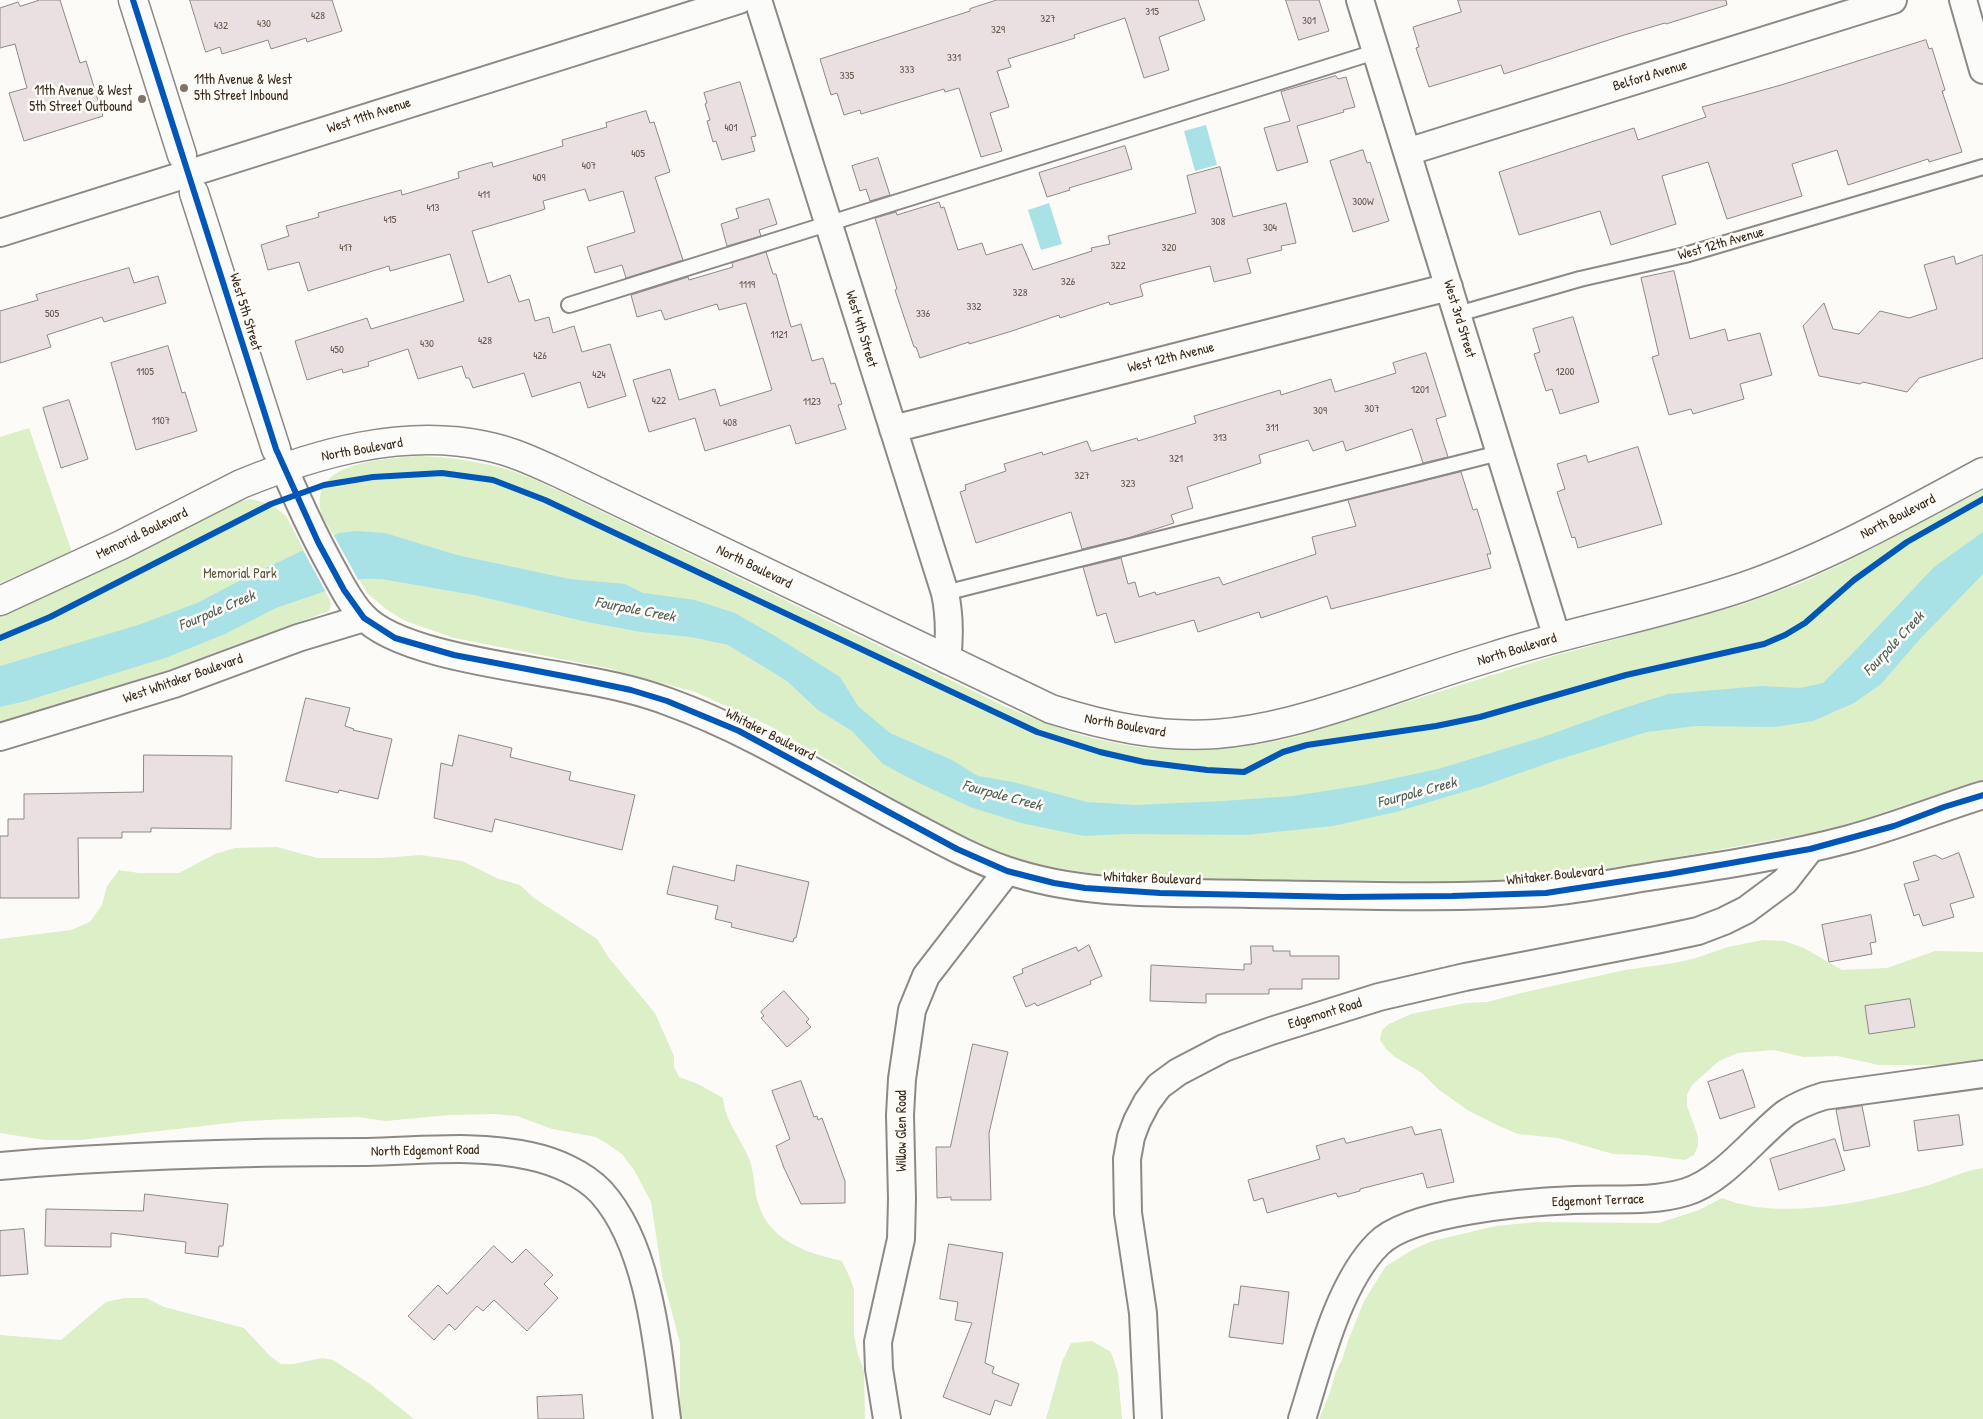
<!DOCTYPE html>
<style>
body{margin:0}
canvas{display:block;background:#fcfbf8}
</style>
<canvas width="1983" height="1419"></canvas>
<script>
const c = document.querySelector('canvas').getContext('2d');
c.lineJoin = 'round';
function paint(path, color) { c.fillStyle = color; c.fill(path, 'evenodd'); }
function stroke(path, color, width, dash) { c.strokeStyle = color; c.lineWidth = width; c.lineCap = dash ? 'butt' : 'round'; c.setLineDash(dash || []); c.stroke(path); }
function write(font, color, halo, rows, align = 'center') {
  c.font = font + ' "Patrick Hand",sans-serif'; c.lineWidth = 5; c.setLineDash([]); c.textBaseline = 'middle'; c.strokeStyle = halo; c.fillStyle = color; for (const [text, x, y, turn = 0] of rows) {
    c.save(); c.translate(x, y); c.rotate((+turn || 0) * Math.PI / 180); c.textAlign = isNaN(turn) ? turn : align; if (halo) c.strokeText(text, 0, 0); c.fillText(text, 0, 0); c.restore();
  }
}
paint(new Path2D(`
 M29,428L72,552L0,583V437Z
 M417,456C449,457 479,461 509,470C526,475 543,484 559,491L1006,707C1035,719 1063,731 1093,738C1146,752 1206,754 1260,744C1274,742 1288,738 1301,735L1550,657L1744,604L1801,583L1846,562L1983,490V780L1858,821L1806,834L1701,853L1545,879L1468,881L1192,880L1124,878L1076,871L1036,864L997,851L964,836L910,808L768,725L695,692L607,668L454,638L403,620L386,609L367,593L322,516C306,461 381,460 417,456Z
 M250,499L271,504L286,516L329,598L331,604L329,611L166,671L0,721V616L102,569L237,502Z
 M277,847L317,858H382L421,855L462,861L499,879L520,885L534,898L597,939L609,958L655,1013L674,1056V1067L679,1077L698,1084L723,1098C725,1120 738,1135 747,1154C755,1169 753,1187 758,1203C769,1241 807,1253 842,1261L851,1280L854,1290V1335L858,1355L864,1370L865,1419H680V1343L662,1275L651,1202L634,1170L622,1154L606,1143L596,1137L552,1129L517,1116L495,1114L449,1115L386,1121L358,1117L289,1119L247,1121L80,1140H45L0,1133V939L71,930L90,922L102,905L107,886L119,870L139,873H179L215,854L235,848Z
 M1763,940L1784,941L1804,948L1842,970L1887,968L1935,951L1983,952V1061L1953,1065H1879L1837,1056L1803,1057L1774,1050L1738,1053L1719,1061L1692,1085L1687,1095V1106L1698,1136V1146L1694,1155L1685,1160L1645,1155L1613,1154L1558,1138L1518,1134L1499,1126L1469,1111L1439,1090L1422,1073L1395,1057L1386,1049L1380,1040L1382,1030L1389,1024L1411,1014L1466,1003L1487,1002L1521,993L1625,970L1674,963L1696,958L1728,947Z
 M1983,1168V1419H1319L1330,1392L1336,1371L1342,1360L1348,1341L1364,1301L1386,1266L1414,1249L1432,1241L1496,1226L1537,1222L1659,1223L1699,1210L1722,1198C1779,1222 1871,1201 1929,1185C1948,1179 1963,1171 1983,1168Z
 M124,1298H146L164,1307L244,1328L270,1356L281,1364H293L322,1358L333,1360L370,1384L414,1419H0V1335L61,1340L106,1302Z
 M1092,1341L1111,1352L1118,1373L1122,1419H1046L1062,1362L1071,1343Z`), '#dcefc7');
paint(new Path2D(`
 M1206,125L1217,165L1195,171L1184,131Z
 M1049,203L1062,244L1041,250L1028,210Z
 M355,531L385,533L457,555L570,579L625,584L643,593L695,600L735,613L775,636L840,677L858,706L890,733L952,760L978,776L1013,782L1087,802L1136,805L1223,801L1293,796L1363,785L1438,769L1543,737L1618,710L1668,694L1761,686L1800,688L1823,683L1852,654L1934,567L1983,532V574L1920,639L1881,684L1854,703L1813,721L1775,727L1696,726L1647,732L1554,761L1483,786L1396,812L1333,826L1246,835L1126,834L1084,836L1021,823L970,807L915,781L883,764L852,731L818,710L787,681L728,645L691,637L641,632L587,622L474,595L381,579H361L276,608L225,634L168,657L26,701L0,707V666L138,625L197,603L247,577L339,533Z`), '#a9e2e6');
paint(new Path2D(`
 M333,534L359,581L327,594L303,550Z`), '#fcfbf8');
const building = new Path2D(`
 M40,0H60L80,63L86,61L103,116L24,141L9,93L27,88L15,44L0,48V8L18,2L20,6Z
 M190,0H332L342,31L307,42L306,38L271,49L268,40L222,54L220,47L206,52Z
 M997,0H1198L1205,20L1159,37L1169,70L1144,78L1125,18L1074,35L1075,38L1008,59L1011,67L997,71L1009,107L990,113L1002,151L981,157L959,88L945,92L944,89L861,114L860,110L844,115L837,93L831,95L820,59L970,11V9Z
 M1286,0H1319L1329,31L1299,40Z
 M1458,0H1726L1727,5L1666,24L1665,23L1621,36L1504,74L1501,65L1429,87L1416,48L1419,47L1413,27L1461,12Z
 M1926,40L1929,49L1932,48L1945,90L1942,91L1962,152L1929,162L1928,159L1848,185L1837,150L1792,164L1802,196L1727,219L1708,162L1662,176L1676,224L1611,245L1600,211L1519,235L1499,172L1634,128L1638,140L1706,117L1702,107L1781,85Z
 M1336,76L1338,79L1346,77L1355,107L1343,110L1344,112L1297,126L1308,162L1277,171L1264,128L1290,121L1281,92Z
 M740,82L756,136L751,137L755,151L722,160L716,141L713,142L707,121L710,120L705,104L707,103L704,93Z
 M646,111L650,123L654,122L670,172L655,177L683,260L626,278L622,265L595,273L587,247L635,232L623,191L589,201L585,189L543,201L545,209L533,213L472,231L488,283L510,275L519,302L529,299L535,321L549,317L553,333L574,326L582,352L610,344L626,396L588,408L580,382L532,397L524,373L473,388L469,378H466L462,366L418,379L408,349L368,362L369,366L343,373L342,369L307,380L295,341L367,318L371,329L464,301L450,254L390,271L389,266L308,291L299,262L268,270L261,245L289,236L286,226L319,217L318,213L401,190L402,195L459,178L458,172L492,162L493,167L563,146L562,140L607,127L606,123Z
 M1125,146L1132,169L1069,188L1070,190L1047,197L1039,173Z
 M1363,150L1367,163L1370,162L1389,221L1353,232L1330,161Z
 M878,158L890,195L870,201L866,189L860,191L852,166Z
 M1220,167L1233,217L1286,203L1296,243L1281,246L1282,250L1247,259L1251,273L1214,282L1210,266L1144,283L1140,285L1143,296L1110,305L1109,302L1060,318L1059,315L1012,331L969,344V342L920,358L916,347H914L895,290L897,289L875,218L896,212L897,215L939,202L941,208L944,207L958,250L982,243L986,255L1022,244L1033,270L1092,251L1091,248L1110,244L1108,236L1196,213L1187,176Z
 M769,199L777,224L759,230L761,236L727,246L721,224L739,218L736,209Z
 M766,252L773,274H776L791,327L801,324L812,361L823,358L831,384L835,383L842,404L838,405L846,429L796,444L790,425L705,451L695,418L649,432L633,380L670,369L679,400L715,389L720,406L772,390L746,303L719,310L717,304L665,320L661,310L637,317L631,295L688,277L689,280L733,267L732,263Z
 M1983,255V358L1919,378L1907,392L1863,382L1860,384L1819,376L1803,326L1824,303L1833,329L1859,334L1880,311L1909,318L1937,309L1924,265L1954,256L1956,264Z
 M129,268L134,283L158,276L166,303L104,322L102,317L47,335L51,347L0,363V311L38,300L36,295Z
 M1674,271L1690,339L1725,329L1728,341L1760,333L1772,375L1740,384L1744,399L1693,414L1691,409L1669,415L1652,357L1659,355L1641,278Z
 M1573,317L1599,402L1560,414L1552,389L1546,391L1534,354L1540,352L1533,329Z
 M168,346L182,393L185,392L197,431L136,450L111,363Z
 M1426,353L1446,416L1436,419L1448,457L1423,463L1412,429L1346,451L1343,441L1313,451L1308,440L1259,455L1261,463L1187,487L1193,508L1171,515L1174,523L1128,538L1082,549L1071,512L976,543L960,492L966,490L965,485L1006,471L1004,464L1042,452L1043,455L1087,441L1091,451H1093L1137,438L1138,441L1196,423L1194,416L1280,390L1281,395L1331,379L1335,392L1396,373L1393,363Z
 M69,400L88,459L61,468L43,408Z
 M1638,447L1662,524L1578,548L1575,537L1572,538L1557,492L1565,489L1557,464L1586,455L1588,462Z
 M1461,472L1473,510L1477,509L1491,554H1487L1491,568L1331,609L1327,596L1261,618L1259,612L1198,632L1194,620L1115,643L1106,613L1097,616L1083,567L1121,558L1128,584L1135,582L1139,597L1155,592L1156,595L1219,577L1223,585L1316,554L1312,537L1356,526L1348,500Z
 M306,698L350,708L345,726L354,729L353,730L392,739L378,799L339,790L338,793L286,781Z
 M459,735L512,748L510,757L571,772L569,780L635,795L622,850L495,819L492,832L434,818L441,763L452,766Z
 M144,755L232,756L231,829L151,828V832H122V838H78L79,898H0V836H8V819H24V794L143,792Z
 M1959,853L1974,897L1950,904L1954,917L1923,926L1919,914L1914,916L1904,884L1919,880L1913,862L1935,855L1942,859Z
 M737,865L809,882L796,938H794L793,942L731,927L732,923L715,919L718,906L667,894L673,866L734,881Z
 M1871,915L1876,942L1870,943L1872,954L1829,962L1822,925Z
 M1089,945L1102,976L1090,981L1091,984L1037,1006L1035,1003L1026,1007L1013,977L1023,973L1022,969L1076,947L1078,951Z
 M1251,946H1273V951H1290V956H1339V979H1302V989H1269V994H1206V1003L1150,1001L1151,965L1244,970V964H1251Z
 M784,991L809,1019L806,1022L811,1027L787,1047L761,1018L764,1016L761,1012Z
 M1910,999L1915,1027L1869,1034L1865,1006Z
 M973,1044L1008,1052L989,1133L991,1200H951V1197L937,1198L936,1147H950Z
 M1743,1070L1755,1107L1720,1119L1708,1082Z
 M801,1081L814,1117L817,1116L818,1120L822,1118L845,1181V1203L801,1204L784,1168L776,1146L790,1139L772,1091Z
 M1862,1106L1870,1146L1844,1151L1836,1110Z
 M1959,1115L1963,1145L1918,1151L1914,1121Z
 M1412,1127L1415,1135L1441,1129L1454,1182L1427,1188L1423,1173L1360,1189V1191L1338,1197L1336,1193L1267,1213L1263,1198L1254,1201L1248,1180L1320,1159L1316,1146L1344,1138L1346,1143Z
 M1835,1139L1845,1170L1779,1190L1770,1159Z
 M145,1194L228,1204L223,1246H219L218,1257L185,1253L186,1242L111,1233V1247L45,1246L46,1209L143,1211Z
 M24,1229L28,1274L0,1276V1231Z
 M949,1244L1003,1253L985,1363L994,1367L992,1373L1019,1384L1011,1406L995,1400L990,1415L943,1397L972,1323L955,1320L958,1302L940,1299Z
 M494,1246L512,1263L526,1249L553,1275L544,1284L558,1298L527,1331L494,1300L483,1311L477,1306L455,1330L449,1324L434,1340L408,1316L438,1285L447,1294Z
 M1241,1286L1289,1292L1283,1344L1229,1337L1234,1304L1238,1305Z
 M582,1395L584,1419H538L537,1397Z`);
paint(building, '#eae0e1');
stroke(building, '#8d8985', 1);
const lane = new Path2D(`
 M569,305L1375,52
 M1458,314L1580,279L1685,255L1983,167
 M945,593L1499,453`);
const street = new Path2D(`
 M758,0L945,593C950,617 950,636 947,660
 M1360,0L1557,638
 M1963,0L1983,70
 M1407,152L1893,0
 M0,233L739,0
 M893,429L1449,287
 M276,449C293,490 311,530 332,568C341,584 350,603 363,616C398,655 525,668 578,679C608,684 640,691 669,702C755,733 832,784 913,826C943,842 974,859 1006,870C1084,897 1168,892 1250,894C1347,895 1444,899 1542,893C1579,890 1617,882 1654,876C1719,866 1785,856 1849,839C1894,827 1938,809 1983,795
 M0,737L174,684L298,638L364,618
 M0,1166C122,1155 245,1152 367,1152C421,1151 477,1144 530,1156C554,1161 583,1173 601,1192C650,1246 658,1350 667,1419
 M887,1419L879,1369L878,1342L901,1239L902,1199L900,1115L902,1079L912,1010L926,976L1007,871
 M1148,1419L1143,1313L1128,1213L1127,1159L1131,1137L1137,1121L1147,1102L1159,1086L1178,1072L1224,1048L1271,1031L1379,997L1465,977L1656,940L1698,931L1724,921L1746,910L1785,881L1810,849
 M1302,1419C1319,1365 1338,1284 1378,1244C1410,1211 1527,1202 1574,1200C1611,1198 1650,1203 1686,1192C1723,1181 1756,1136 1786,1113C1798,1105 1811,1100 1824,1096L1983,1074`);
const secondary = new Path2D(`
 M133,0L182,155
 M194,193L276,449
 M0,601L121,545L241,484C317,453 404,428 486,446C512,451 537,463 561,474L1051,709C1105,726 1159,738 1216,734C1267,730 1316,715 1364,699C1406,685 1448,670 1491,657C1574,630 1660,615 1743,587C1827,558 1905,514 1983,472`);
stroke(lane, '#8d8985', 18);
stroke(street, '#8d8985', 30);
stroke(secondary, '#8d8985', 31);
stroke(lane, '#fbfbf9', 14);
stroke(street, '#fbfbf9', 26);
stroke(secondary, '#fbfbf9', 28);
stroke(new Path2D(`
 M133,0L276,449L318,542L344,590L364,618L395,638L454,655L579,679L631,690L667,701L739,731L957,849L1007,871L1054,883L1085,888L1160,893L1342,897L1452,896L1546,893L1669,874L1810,849L1894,826L1944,807L1983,795
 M0,638L50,617L271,504L324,485L373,477L442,473L493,480L545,500L1037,732L1100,752L1144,762L1207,770L1244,772L1283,752L1307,745L1436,726L1480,717L1626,675L1764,644L1785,635L1805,623L1854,580L1907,542L1983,499`), '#0057b8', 6);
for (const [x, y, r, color] of [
 [184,88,5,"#7f736a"],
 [142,99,5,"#7f736a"]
]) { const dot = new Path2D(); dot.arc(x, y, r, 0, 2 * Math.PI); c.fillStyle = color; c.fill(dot); stroke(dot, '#fdfcf7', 2); }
write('11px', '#67584f', null, [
 ["315",1152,12],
 ["428",318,16],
 ["327",1048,19],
 ["301",1309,21],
 ["430",264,24],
 ["432",221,26],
 ["329",998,30],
 ["331",954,58],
 ["333",907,70],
 ["335",847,76],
 ["401",731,128],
 ["405",638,154],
 ["407",589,166],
 ["409",539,178],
 ["411",484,195],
 ["300W",1363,202],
 ["413",433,208],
 ["415",390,220],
 ["308",1218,222],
 ["304",1270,228],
 ["417",346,248],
 ["320",1169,248],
 ["322",1118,266],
 ["326",1068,282],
 ["1119",747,285],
 ["328",1020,293],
 ["332",974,307],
 ["505",52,314],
 ["336",923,314],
 ["1121",779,335],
 ["428",485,341],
 ["430",427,344],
 ["450",337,350],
 ["426",540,356],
 ["1105",145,372],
 ["1200",1565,372],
 ["424",599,375],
 ["1201",1420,390],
 ["422",659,401],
 ["1123",812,402],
 ["307",1372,409],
 ["309",1320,411],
 ["1107",161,421],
 ["408",730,423],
 ["311",1272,428],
 ["313",1220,438],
 ["321",1176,459],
 ["327",1082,476],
 ["323",1128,484]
]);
write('14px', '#3b2a1e', '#fdfcf7', [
 ["Belford Avenue",1650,76,-17],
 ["West 11th Avenue",369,116,-18],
 ["West 12th Avenue",1721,244,-16],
 ["West 5th Street",245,312,73],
 ["West 3rd Street",1459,319,73],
 ["West 4th Street",861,329,73],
 ["West 12th Avenue",1171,358,-14],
 ["North Boulevard",362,450,-10],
 ["North Boulevard",1898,517,-27],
 ["Memorial Boulevard",142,534,-26],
 ["North Boulevard",754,567,26],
 ["North Boulevard",1517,650,-17],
 ["West Whitaker Boulevard",183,679,-19],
 ["North Boulevard",1125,726,10],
 ["Whitaker Boulevard",770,735,27],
 ["Whitaker Boulevard",1555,876,-6],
 ["Whitaker Boulevard",1152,879,2],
 ["Edgemont Road",1325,1014,-17],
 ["Willow Glen Road",902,1131,-90],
 ["North Edgemont Road",425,1151,-1],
 ["Edgemont Terrace",1598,1201,-2]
]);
write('14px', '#3b2a1e', '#fdfcf7', [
 ["11th Avenue & West",194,80],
 ["5th Street Inbound",194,96],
 ["11th Avenue & West",132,91,"right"],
 ["5th Street Outbound",132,107,"right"]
], 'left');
write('14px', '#5d593e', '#fdfcf7', [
 ["Memorial Park",240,574]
]);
write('italic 15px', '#525e58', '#fdfcf7', [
 ["Fourpole Creek",635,610,11],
 ["Fourpole Creek",217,611,-23],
 ["Fourpole Creek",1894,644,-47],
 ["Fourpole Creek",1417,793,-15],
 ["Fourpole Creek",1002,796,15]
]);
</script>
